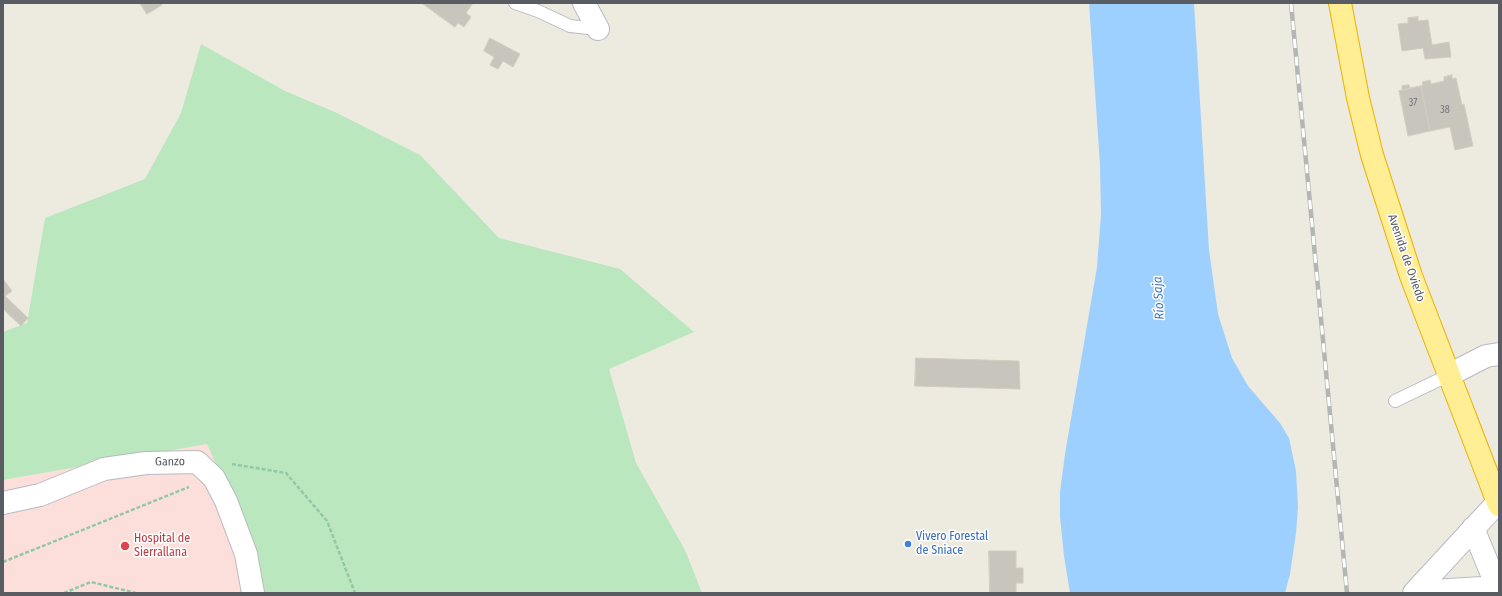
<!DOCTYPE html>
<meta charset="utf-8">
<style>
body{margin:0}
#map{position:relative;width:1502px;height:596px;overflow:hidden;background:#edebe0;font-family:"Fira Sans Condensed",sans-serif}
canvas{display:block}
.frame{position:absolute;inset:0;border:4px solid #595c62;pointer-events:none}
</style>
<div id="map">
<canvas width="1502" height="596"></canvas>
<div class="frame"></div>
</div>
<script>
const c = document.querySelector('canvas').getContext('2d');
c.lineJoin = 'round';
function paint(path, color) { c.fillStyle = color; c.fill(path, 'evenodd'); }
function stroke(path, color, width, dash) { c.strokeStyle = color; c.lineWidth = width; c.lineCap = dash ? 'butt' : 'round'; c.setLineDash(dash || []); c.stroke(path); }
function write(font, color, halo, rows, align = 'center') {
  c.font = font + ' "Fira Sans Condensed",sans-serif'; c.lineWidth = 3; c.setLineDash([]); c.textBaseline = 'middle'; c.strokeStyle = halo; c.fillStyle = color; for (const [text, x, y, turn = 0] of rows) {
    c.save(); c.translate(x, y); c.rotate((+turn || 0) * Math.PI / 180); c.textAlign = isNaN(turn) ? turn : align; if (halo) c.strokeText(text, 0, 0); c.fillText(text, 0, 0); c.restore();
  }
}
paint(new Path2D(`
 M207,444L232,499L262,593H3V480Z`), '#fcdfda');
paint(new Path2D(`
 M201,44L285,91L337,113L420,155L499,238L620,269L694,332L609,369L636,463L685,550L702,593H263L232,499L207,444L3,480V332L27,323L45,218L145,179L181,113Z`), '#bae7bd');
paint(new Path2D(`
 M1089,3H1194L1209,250L1218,314L1232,358L1248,386L1280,423L1289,438L1296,471L1298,507L1296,533L1290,574L1285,593H1070L1064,556L1060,517V492L1065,454L1097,267L1101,214L1100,165Z`), '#9ed0ff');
const building = new Path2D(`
 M140,3H161L162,5L147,14Z
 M422,3H473L466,13L471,17L464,27L458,23L455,27Z
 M1418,17V21L1428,20L1432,45L1449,42L1451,57L1425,59L1423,48L1402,51L1398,24L1408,23V18Z
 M490,38L520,54L513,67L503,61L498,69L490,65L494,57L484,51Z
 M1452,75V79L1456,78L1462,105L1464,104L1473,146L1455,150L1450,127L1430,131L1421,86L1423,85L1422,82L1430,80L1431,84L1444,81V77Z
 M1409,85L1410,88L1402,90V86Z
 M1421,86L1430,131L1408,136L1399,91Z
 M3,279L12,291L5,296L28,318L21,326L3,309Z
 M916,358L1019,361L1020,389L915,386Z
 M989,551H1016V568H1023V583H1016V593H990Z`);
paint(building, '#c8c5bd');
stroke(building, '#d2cdbe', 1);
const service = new Path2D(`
 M515,3L538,11L570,26L598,29
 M1395,401L1449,375`);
const minor = new Path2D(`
 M584,3L598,29
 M1449,375L1486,356L1499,354
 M3,503L40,495L104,469L146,463L197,462L214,478L226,501L246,554L253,593
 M1473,528L1498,589
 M1416,592L1482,588L1499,589
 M1414,593L1498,502L1499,503`);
const trunk = new Path2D(`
 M1340,3L1358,98L1372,155L1411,276L1499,505`);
stroke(service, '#b8bac0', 14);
stroke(minor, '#b8bac0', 24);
stroke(trunk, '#edb000', 24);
stroke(new Path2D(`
 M232,464L286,473L327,521L355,593
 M3,562L189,487
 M64,593L91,582L136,593`), '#93c8a5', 2.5, [4, 2]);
stroke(service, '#fff', 12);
stroke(minor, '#fff', 22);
stroke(trunk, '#ffee94', 22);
const rail = new Path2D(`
 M1291,3L1347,593`);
stroke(rail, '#b4b5b5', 4.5);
stroke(rail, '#fff', 3, [9]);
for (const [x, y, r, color] of [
 [908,544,4,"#3f7fe0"],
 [125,546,5,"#e0444e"]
]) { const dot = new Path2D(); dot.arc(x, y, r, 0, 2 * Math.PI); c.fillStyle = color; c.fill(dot); stroke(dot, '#fff', 1.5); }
write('10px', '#757679', null, [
 ["37",1413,103],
 ["38",1445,110]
]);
write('12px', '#595c62', '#fff', [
 ["Avenida de Oviedo",1406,258,71],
 ["Ganzo",170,462,-1]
]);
write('12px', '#366cbe', '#fff', [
 ["Vivero Forestal",916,537],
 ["de Sniace",916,551]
], 'left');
write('12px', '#be3a42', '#fff', [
 ["Hospital de",134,539],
 ["Sierrallana",134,553]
], 'left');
write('italic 13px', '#3873c0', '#fff', [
 ["Río Saja",1159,298,-93]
]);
</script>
